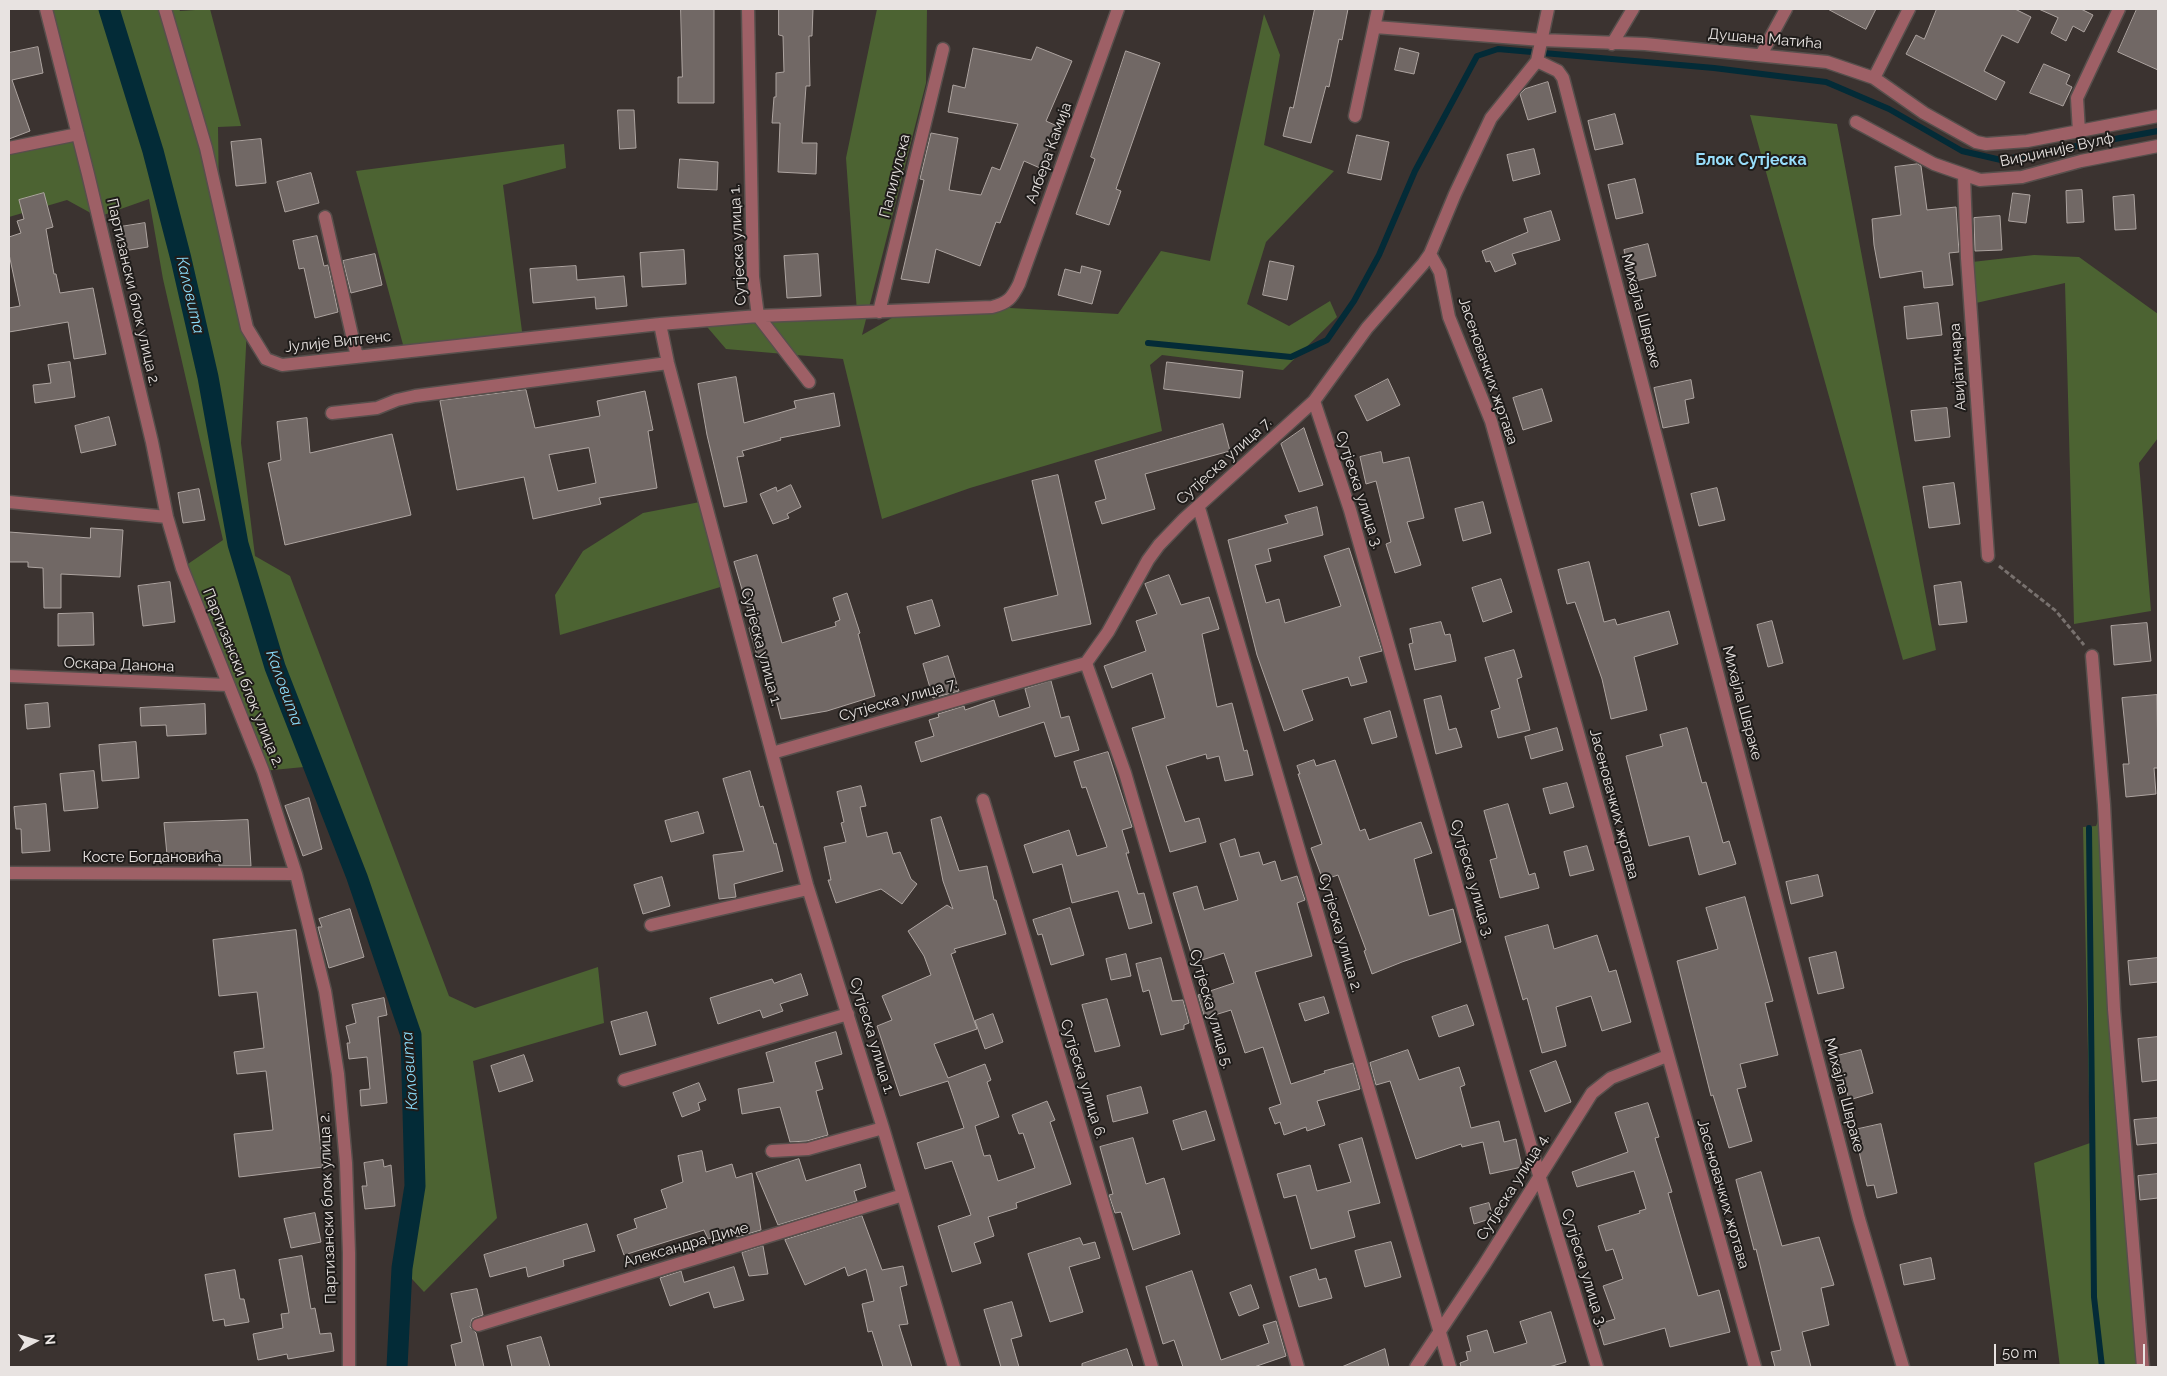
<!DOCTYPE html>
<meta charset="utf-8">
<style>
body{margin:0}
#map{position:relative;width:2167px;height:1376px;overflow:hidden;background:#3b3330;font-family:Raleway,sans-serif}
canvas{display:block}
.frame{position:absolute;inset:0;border:10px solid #e8e3e1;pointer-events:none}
.north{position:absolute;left:10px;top:1316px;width:50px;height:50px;-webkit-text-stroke:4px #1f1c1a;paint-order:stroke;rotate:84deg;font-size:14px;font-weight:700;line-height:20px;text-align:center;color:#e8e3e1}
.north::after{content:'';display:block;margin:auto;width:18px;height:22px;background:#e8e3e1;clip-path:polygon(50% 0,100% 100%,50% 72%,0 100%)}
.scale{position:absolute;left:1994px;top:1344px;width:151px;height:22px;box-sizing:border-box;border:2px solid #e8e3e1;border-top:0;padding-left:6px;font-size:15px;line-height:18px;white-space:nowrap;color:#e8e3e1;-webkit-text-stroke:4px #1f1c1a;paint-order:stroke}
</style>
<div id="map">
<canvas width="2167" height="1376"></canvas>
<div class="frame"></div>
<div class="north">N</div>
<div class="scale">50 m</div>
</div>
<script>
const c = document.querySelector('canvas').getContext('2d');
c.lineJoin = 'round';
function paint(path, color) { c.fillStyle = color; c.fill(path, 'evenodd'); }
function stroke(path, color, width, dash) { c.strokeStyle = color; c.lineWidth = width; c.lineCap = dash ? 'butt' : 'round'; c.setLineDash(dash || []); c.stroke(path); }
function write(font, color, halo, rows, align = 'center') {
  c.font = font + ' Raleway,sans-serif'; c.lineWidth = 4; c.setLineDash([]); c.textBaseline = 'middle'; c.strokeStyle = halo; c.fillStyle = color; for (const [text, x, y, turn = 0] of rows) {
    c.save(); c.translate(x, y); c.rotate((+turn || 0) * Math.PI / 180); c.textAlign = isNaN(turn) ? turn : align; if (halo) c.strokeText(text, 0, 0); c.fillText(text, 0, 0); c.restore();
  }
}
paint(new Path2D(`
 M45,9H179L180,11L210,9L241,126L218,127L219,201L247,328L241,443L255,556L290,576L449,996L475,1008L598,967L604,1023L473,1061L497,1218L424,1292L402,1268L415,1186L411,1034L348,855L314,766L263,771L182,568L223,540L163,279L149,199L98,217L67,200L9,217V148L78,134Z
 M877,9H927L926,83L862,335L904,311L992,307L1118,314L1161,251L1210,261L1264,14L1280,55L1264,145L1334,171L1266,242L1247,304L1289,326L1330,301L1337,317L1283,370L1162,355L1150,365L1162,431L970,488L882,519L843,359L726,349L702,321L857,312L846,158Z
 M1750,115L1837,124L1936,650L1903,660Z
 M564,144L566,168L503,185L523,339L405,352L356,171Z
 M2034,255L2079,257L2158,314V438L2139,463L2151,611L2074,624L2065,283L1976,303L1972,262Z
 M705,501L727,585L560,635L555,595L583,551L643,513Z
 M2104,805V954L2138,1367H2060L2034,1163L2090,1143L2083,827L2096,826Z`), '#4c6332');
stroke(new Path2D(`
 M1148,343L1291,357L1327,340L1354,301L1379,255L1415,171L1477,56L1498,49L1714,68L1826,82L1889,109L1962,151L2001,160L2158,131
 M2089,828L2094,1297L2102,1367`), '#032b37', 6);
stroke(new Path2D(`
 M109,9L153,151L181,259L208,377L238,544L275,667L357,877L411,1035L415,1186L402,1268L397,1367`), '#032b37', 21);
const building = new Path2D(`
 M681,9H714V103H678V77H682Z
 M779,9H813L812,36H809L810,86H806L802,143H817L816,174L778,172L780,123H772L774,97H776V73L784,72L783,36L779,35Z
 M1315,9H1348L1342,40L1339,39L1329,87L1326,86L1311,143L1283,136L1290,107L1293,108Z
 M1828,9H1876L1866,29Z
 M1937,9H2015L2031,17L2018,43L2002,35L1984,71L2005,82L1996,100L1906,54L1916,35L1924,39Z
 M2039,9H2081L2093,15L2084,32L2073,26L2066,41L2051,33L2058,18Z
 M2137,9H2158V70L2118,52Z
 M38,47L43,73L12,80L30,131L9,139V53Z
 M1037,47L1072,61L1046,121L1057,126L1040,168L1024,161L1000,223L996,222L980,266L936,249L929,283L901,279L924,180L920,179L931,133L958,138L949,190L981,195L992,167L1000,170L1018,124L948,112L953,85L965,88L973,48L1031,60Z
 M1400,48L1419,53L1414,74L1395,70Z
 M1126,51L1160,63L1116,189L1121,191L1109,225L1076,214L1095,159L1091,157Z
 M2044,64L2070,75L2066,84L2072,87L2063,106L2030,93Z
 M1548,82L1556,112L1528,120L1520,94L1525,89Z
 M618,110H634L636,148L620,149Z
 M1615,114L1623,144L1595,150L1588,121Z
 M1357,135L1389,142L1381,180L1348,173Z
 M261,139L266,183L236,186L231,142Z
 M1534,149L1540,174L1513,181L1507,155Z
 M680,159L718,162L717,190L678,188Z
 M1918,164L1921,166L1927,210L1956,207L1959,252L1949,253L1953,285L1924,288L1922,271L1880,278L1874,245L1872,219L1901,215L1895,167Z
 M311,173L319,203L285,212L277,182Z
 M1635,179L1643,213L1616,219L1608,185Z
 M2082,190L2084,222L2067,223L2066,191Z
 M44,193L53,227L46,229L54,274H56L60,293L93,288L106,354L74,359L68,322L9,332V308L20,306L9,254V237L21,233L17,221L24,219L19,200Z
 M2013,193L2030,195L2026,223L2009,221Z
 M2134,195L2136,229L2115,230L2113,197Z
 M1551,211L1560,240L1512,254L1516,264L1495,272L1490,261L1486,262L1482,251L1528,232L1524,219Z
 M2000,216L2002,250L1975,251L1974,218Z
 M145,223L148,247L123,251L120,227Z
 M317,236L324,266L328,265L338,312L315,318L304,268L299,269L293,241Z
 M1648,244L1656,276L1632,282L1624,250Z
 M684,250L686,284L642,287L640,253Z
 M375,254L382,285L351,293L343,261Z
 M818,254L821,296L787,298L784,256Z
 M1270,261L1294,266L1287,300L1263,295Z
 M576,266L577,280L624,276L627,306L596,309L595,297L533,303L530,269Z
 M1082,266L1101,271L1092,304L1058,295L1065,269L1080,273Z
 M1938,303L1942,335L1907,339L1904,307Z
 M70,362L75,397L35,403L33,385L51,383L48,365Z
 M1167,362L1243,371L1240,398L1164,389Z
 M736,377L744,423L796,408L794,401L834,393L840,426L780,438L781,440L742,451L744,456L737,457L747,502L724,507L707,435L698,384Z
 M1388,379L1400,405L1367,421L1355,396Z
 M1691,380L1694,398L1685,400L1689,423L1663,428L1654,388Z
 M1542,389L1552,421L1523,430L1513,398Z
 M526,390L535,428L600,416L597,401L645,391L653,430L648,431L657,488L599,498L601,504L533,519L524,477L457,490L440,401ZM589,448L596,483L558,491L549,455Z
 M1947,408L1950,437L1915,441L1911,411Z
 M109,417L116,445L81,453L75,426Z
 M307,418L310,453L392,434L411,515L285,545L268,463L281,460L277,422Z
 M1223,424L1230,451L1145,474L1155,509L1102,524L1095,502L1106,499L1095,461Z
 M1304,428L1323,485L1299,492L1281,444Z
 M1381,452L1383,463L1409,457L1424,518L1407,522L1421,565L1395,573L1386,544L1391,542L1376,481L1366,484L1360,457Z
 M1058,475L1091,624L1012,641L1004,608L1058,595L1032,481Z
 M1954,483L1960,524L1929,528L1923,487Z
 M791,485L801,507L787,514L789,518L773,524L760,494L776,487L777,491Z
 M1717,488L1725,520L1699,526L1691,494Z
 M199,489L205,520L183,523L178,493Z
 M1483,502L1491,533L1463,541L1455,509Z
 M1317,507L1323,535L1268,549L1271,561L1255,565L1266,603L1279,599L1285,623L1341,606L1324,556L1349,548L1382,651L1359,657L1367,682L1351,686L1348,677L1302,690L1313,720L1284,731L1257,655L1228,540L1288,523L1285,516Z
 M91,528L123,530L120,577L61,574V608H44L43,568L28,567V562H9V532L90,538Z
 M757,555L782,643L836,626L835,622L840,620L833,598L847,593L860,633L858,634L875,696L827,711L781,719L766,660L759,662L749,628L753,627L734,562Z
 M1589,562L1604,622L1615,619L1617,625L1669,611L1678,644L1634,657L1647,710L1611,719L1602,679L1575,602L1567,604L1558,570Z
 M1169,575L1181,605L1209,597L1219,629L1202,634L1217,707L1232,703L1244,751L1247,750L1253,775L1225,781L1219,756L1207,759L1206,754L1166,766L1185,822L1199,818L1206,842L1170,852L1132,728L1165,718L1152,673L1112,688L1104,666L1146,651L1136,621L1157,614L1145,584Z
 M1501,579L1512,612L1483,622L1472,588Z
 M170,582L175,622L143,626L138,586Z
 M1961,582L1967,622L1939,625L1934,586Z
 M932,600L940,626L915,634L907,607Z
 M93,613L94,645L58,646V614Z
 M1772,621L1783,663L1768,667L1757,625Z
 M1441,622L1445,635L1450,634L1456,661L1415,670L1409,644L1413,643L1410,629Z
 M2147,623L2151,661L2114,665L2111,626Z
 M1514,650L1522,677L1517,679L1530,730L1498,738L1491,711L1500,708L1485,658Z
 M948,656L959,691L933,698L923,664Z
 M1051,681L1061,718L1069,716L1079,750L1055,757L1044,722L921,762L915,742L934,736L929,720L939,717L938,714L964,706L965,710L994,700L999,717L1030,707L1025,689Z
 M2157,695L2158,768H2154L2156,794L2126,797L2123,764H2129L2122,698Z
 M1441,696L1449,730L1456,728L1462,747L1436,754L1424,700Z
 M48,703L50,727L27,729L25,705Z
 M205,704L206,734L167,736L166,725L141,726L140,708Z
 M1390,711L1397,737L1372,744L1364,719Z
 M1557,728L1563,750L1531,759L1525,737Z
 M1687,728L1702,783L1706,782L1723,843L1729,841L1736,864L1699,875L1689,836L1649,846L1626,756L1663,746L1660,735Z
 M136,742L139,778L102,781L99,745Z
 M1108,752L1132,827L1122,830L1129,853H1126L1138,894L1144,893L1152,923L1129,929L1118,891L1072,903L1062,864L1033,873L1024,845L1069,830L1077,856L1107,847L1086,787L1082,788L1074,762Z
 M1314,760L1316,766L1335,760L1360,831L1365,829L1369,840L1421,822L1432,853L1414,859L1429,916L1453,909L1461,942L1402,962L1372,974L1364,951L1366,950L1338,875L1323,880L1311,848L1322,844L1298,774H1300L1297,766Z
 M94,771L98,808L64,811L60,774Z
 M750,771L760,807L763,806L774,844L776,843L783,871L734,884L736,897L719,899L713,855L744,851L723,779Z
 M1567,783L1574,807L1550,814L1543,789Z
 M861,786L866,806L860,807L867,837L887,832L893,854L900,852L911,879L917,884L902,904L881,889L836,903L828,880H831L824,847L846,842L841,823L844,822L837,792Z
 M309,798L322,849L303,856L285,806Z
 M46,804L50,851L22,853L21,829H16L14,807Z
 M1508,804L1529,875L1535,873L1539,888L1500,898L1490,860L1497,858L1484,811Z
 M698,812L704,833L671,842L665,821Z
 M941,817L959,871L987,866L994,900H996L1006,934L954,949L956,952L951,954L977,1029L934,1044L948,1078L985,1064L991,1080L987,1082L999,1117L975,1126L984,1156L990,1155L998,1181L1035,1168L1023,1133L1019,1134L1012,1115L1047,1101L1055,1120L1050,1122L1071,1184L1016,1203L1017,1208L988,1217L994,1236L974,1243L981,1263L952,1272L938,1226L971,1215L952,1161L925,1169L917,1143L964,1128L948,1081L900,1096L877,1026L892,1020L882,996L931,975L924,956L908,931L947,905L953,909L943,881L931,820Z
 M248,820L251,866H219L218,851L167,855L164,823Z
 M1235,839L1240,857L1259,852L1263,865L1275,861L1281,881L1297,876L1305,900L1297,903L1312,956L1255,972L1291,1084L1325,1073L1324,1071L1353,1063L1360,1089L1317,1101L1325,1125L1307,1131L1306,1127L1284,1135L1280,1122L1275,1124L1269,1108L1281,1104L1263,1047L1245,1053L1231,1010L1205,1018L1198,995L1234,983L1224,953L1202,960L1200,950L1191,953L1173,893L1197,886L1204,910L1238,900L1220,844Z
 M1587,846L1594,870L1570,876L1564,852Z
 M1818,875L1823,896L1791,904L1786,882Z
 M662,877L670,906L643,914L634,885Z
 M1745,897L1773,1001L1765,1003L1778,1055L1740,1064L1746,1087L1737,1089L1752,1141L1729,1148L1713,1095L1711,1096L1677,961L1718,949L1706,908Z
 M1070,908L1084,955L1051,965L1042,934L1038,935L1033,920Z
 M350,909L364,957L329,968L318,927H322L319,919Z
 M1548,925L1554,949L1597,935L1609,972L1616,970L1631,1022L1602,1031L1591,996L1556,1007L1566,1046L1542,1053L1527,998L1523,1000L1505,937Z
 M296,930L323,1167L239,1177L234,1134L273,1130L266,1071L237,1074L234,1052L264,1048L257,992L219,996L213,940Z
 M1836,952L1844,988L1818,994L1809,958Z
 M1126,954L1131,976L1111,980L1106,959Z
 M1161,958L1172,1001L1183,1000L1189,1023L1184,1025V1029L1161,1035L1149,990L1143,992L1136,964Z
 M2158,958V982L2130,985L2128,961Z
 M801,974L808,995L780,1004L783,1011L763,1018L760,1010L718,1024L710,998L772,979L774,983Z
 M1324,997L1329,1013L1305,1021L1299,1004Z
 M384,998L387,1015L378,1017L387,1103L361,1106L360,1090L370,1089L367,1057L349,1059L347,1043H350L346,1026L356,1023L352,1005Z
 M1107,999L1120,1046L1095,1052L1082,1005Z
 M1467,1005L1474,1025L1439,1037L1432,1017Z
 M647,1012L656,1045L620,1055L611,1022Z
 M993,1014L1003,1042L985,1049L975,1021Z
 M836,1032L842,1054L815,1062L823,1089L816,1091L828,1135L807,1141L790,1142L780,1107L742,1114L738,1089L774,1082L766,1053Z
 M2158,1037V1080L2142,1082L2138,1039Z
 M1408,1050L1419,1080L1459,1067L1465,1085L1460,1087L1471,1128L1499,1121L1504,1142L1516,1139L1522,1167L1490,1174L1483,1142L1462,1147L1461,1144L1416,1159L1390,1081L1376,1085L1370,1063Z
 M1861,1050L1873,1093L1849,1100L1837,1056Z
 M524,1055L533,1081L499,1092L491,1066Z
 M1556,1061L1571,1102L1545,1112L1530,1071Z
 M699,1083L706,1100L698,1103L700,1110L682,1117L673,1093Z
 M1141,1087L1148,1113L1113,1122L1107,1096Z
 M1648,1103L1659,1137L1655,1138L1672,1192L1668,1193L1698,1296L1719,1290L1730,1332L1670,1347L1665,1328L1604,1345L1598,1324L1615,1319L1603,1286L1623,1279L1613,1249L1606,1251L1598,1226L1640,1213L1639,1211L1646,1209L1634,1171L1577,1187L1572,1172L1628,1152L1615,1113Z
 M1206,1111L1215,1140L1182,1150L1173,1121Z
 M2158,1118V1143L2137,1145L2134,1120Z
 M1881,1124L1897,1193L1877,1198L1874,1185L1867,1186L1854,1130Z
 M1133,1138L1146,1184L1164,1178L1180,1234L1133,1250L1121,1212L1115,1213L1109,1195L1113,1194L1100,1147Z
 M1362,1138L1380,1203L1348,1211L1355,1237L1311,1249L1296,1195L1284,1198L1277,1174L1310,1165L1317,1191L1351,1182L1339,1145Z
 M702,1151L706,1172L732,1164L736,1178L752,1173L761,1230L737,1237L735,1231L708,1239L704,1230L624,1255L617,1235L637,1228L634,1219L667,1208L661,1190L683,1182L678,1156Z
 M799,1159L806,1181L860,1164L866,1187L854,1191L857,1201L778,1225L756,1173Z
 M383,1160L384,1167L391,1165L395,1206L365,1209L362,1186H367L364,1163Z
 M1761,1172L1782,1246L1819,1237L1834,1285L1821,1288L1829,1325L1802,1332L1811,1367H1775L1771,1352L1781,1350L1756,1249L1754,1250L1736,1180Z
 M2158,1174V1198L2140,1200L2138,1176Z
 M1489,1203L1493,1218L1474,1224L1470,1208Z
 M315,1213L321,1242L291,1248L284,1219Z
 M862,1216L882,1270L903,1266L907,1285L900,1287L908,1324L899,1325L912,1367H883L872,1331L868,1332L862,1304L874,1301L866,1269L848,1276L845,1267L805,1285L785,1240Z
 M587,1224L595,1251L563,1260L564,1266L528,1277L526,1267L490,1277L484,1255Z
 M1080,1238L1083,1245L1095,1242L1100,1258L1069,1267L1083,1312L1050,1322L1028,1254Z
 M1391,1242L1401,1277L1365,1287L1355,1251Z
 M763,1246L768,1274L749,1276L742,1253Z
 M302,1256L311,1309L315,1308L320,1334L331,1333L334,1351L288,1359L287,1354L258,1360L253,1334L283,1328L281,1314L289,1313L279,1260Z
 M1931,1258L1935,1279L1904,1285L1900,1265Z
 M734,1267L744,1300L714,1308L709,1292L670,1306L660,1278L681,1271L684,1282Z
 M1316,1269L1319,1280L1326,1278L1332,1298L1299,1307L1290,1277Z
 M235,1270L240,1299H244L249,1322L225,1326L224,1319L213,1321L205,1275Z
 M1192,1271L1221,1360L1269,1343L1263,1325L1276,1321L1286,1356L1254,1367H1183L1174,1340L1163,1344L1146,1287Z
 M1251,1285L1259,1308L1239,1316L1230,1293Z
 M477,1289L483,1315L472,1319L470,1327L476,1333L484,1367H456L451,1345L462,1342L451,1294Z
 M1012,1302L1022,1336L1011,1339L1019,1367H1001L984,1310Z
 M1551,1312L1566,1362L1549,1367H1461L1460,1363L1468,1360L1466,1352L1471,1351L1467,1336L1487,1330L1494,1353L1527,1343L1520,1322Z
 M541,1337L550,1367H512L507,1346Z
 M1127,1349L1133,1367H1082V1364Z
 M1385,1349L1389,1367H1342Z`);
paint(building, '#716865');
stroke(building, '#ada4a0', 1);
const minor = new Path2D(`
 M46,9L88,174L152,442L167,517L182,568L263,771L296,874L325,991L338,1074L346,1163L349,1253V1367
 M165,9L206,148L247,328L266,359L282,365L660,324L758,316L992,307C1008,303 1012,298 1019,284L1118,9
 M748,9L753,277L758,316
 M1375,27L1542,40L1645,44L1827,62L1874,78L1924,113L1976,142L1986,144L2027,141L2158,116
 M1612,44L1633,9
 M1761,55L1786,9
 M1537,61L1558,71L1563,78L1859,1219L1903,1367
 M1874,78L1909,9
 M1355,116L1378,9
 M1856,122L1934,164L1980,180L2022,177L2081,161L2158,146
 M2079,132L2077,98L2119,9
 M9,148L78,134
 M1964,176L1967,258L1988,556
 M325,217L357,357
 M1430,254L1440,272L1449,317L1491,421L1755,1367
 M879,312L943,49
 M758,316L809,382
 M660,324L668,363L807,885L883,1128L954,1367
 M1314,401L1350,510L1539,1175L1597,1367
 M332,413L377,408L397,400L415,396L668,363
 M9,502L167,517
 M1199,508L1450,1367
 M2092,656L2104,805L2114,1009L2143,1367
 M1086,663L1125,773L1298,1367
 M9,676L228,685
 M772,753L1086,663L1108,632L1148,560L1159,545L1184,519L1314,401L1367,328L1423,264L1430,254L1455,194L1491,118L1537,61L1548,9
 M983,800L1152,1367
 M9,873L296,874
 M651,925L808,889
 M624,1080L848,1014
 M772,1151L808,1149L883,1128
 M478,1325L903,1195
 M1416,1367L1484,1265L1592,1093L1611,1078L1667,1056`);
stroke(minor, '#574f4c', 15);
stroke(new Path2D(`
 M1999,566L2056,611L2084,645`), '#78716e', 3, [5, 2.5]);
stroke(minor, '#9e6066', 12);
write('15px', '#e8e3e1', '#1f1c1a', [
 ["Душана Матића",1765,39,5],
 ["Вирџиније Вулф",2057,150,-12],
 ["Албера Камија",1049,153,-70],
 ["Палилулска",895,176,-76],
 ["Сутјеска улица 1.",738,245,-93],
 ["Партизански блок улица 2.",133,292,77],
 ["Михајла Швраке",1641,311,75],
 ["Јулије Витгенс",338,342,-6],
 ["Авијатичара",1958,367,-94],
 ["Јасеновачких жртава",1488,371,71],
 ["Сутјеска улица 7.",1224,461,-42],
 ["Сутјеска улица 3.",1359,490,72],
 ["Сутјеска улица 1.",761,647,75],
 ["Оскара Данона",119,665,2],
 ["Партизански блок улица 2.",243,678,68],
 ["Сутјеска улица 7.",898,700,-16],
 ["Михајла Швраке",1742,703,75],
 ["Јасеновачких жртава",1614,804,75],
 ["Косте Богдановића",152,857],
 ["Сутјеска улица 3.",1472,879,74],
 ["Сутјеска улица 2.",1340,933,74],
 ["Сутјеска улица 5.",1211,1009,74],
 ["Сутјеска улица 1.",872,1036,73],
 ["Сутјеска улица 6.",1083,1079,73],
 ["Михајла Швраке",1844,1095,75],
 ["Сутјеска улица 4.",1513,1187,-58],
 ["Јасеновачких жртава",1723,1194,74],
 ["Партизански блок улица 2.",328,1208,-92],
 ["Александра Диме",686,1245,-16],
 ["Сутјеска улица 3.",1584,1268,73]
]);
write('bold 16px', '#98ddfa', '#1f1c1a', [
 ["Блок Сутјеска",1751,160]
]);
write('italic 16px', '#89daf8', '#1f1c1a', [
 ["Каловита",190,295,77],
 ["Каловита",284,688,70],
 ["Каловита",410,1071,-94]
]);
</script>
